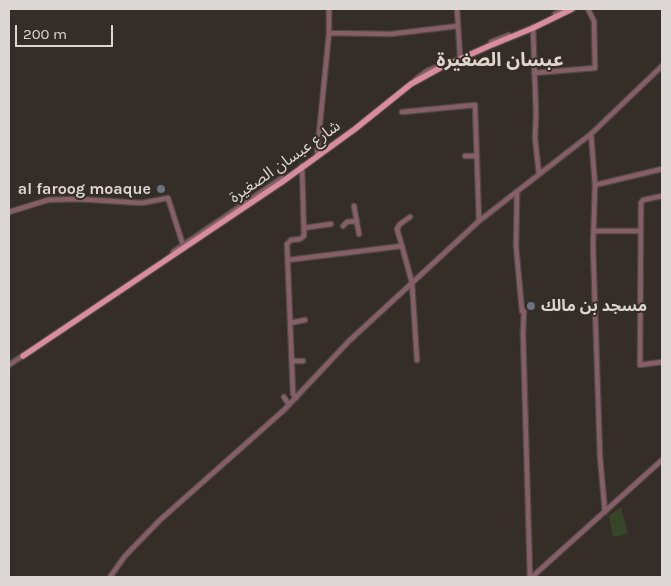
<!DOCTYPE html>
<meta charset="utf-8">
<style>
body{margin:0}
#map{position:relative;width:671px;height:586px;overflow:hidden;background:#352d28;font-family:Karla,sans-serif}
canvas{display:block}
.frame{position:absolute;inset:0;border:10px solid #dcd7d4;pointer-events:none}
.scale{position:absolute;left:15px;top:25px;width:98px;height:22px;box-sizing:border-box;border:2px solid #dcd7d4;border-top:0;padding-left:6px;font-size:15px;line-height:18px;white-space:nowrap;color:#dcd7d4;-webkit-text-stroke:4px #352d28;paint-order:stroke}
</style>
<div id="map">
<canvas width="671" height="586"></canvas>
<div class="frame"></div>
<div class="scale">200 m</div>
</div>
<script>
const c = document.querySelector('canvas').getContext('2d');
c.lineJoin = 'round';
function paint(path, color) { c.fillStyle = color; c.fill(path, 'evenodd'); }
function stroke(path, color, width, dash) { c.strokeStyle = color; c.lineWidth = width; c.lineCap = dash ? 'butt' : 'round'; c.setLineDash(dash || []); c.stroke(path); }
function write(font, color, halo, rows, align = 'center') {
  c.font = font + ' Karla,"Noto Sans Arabic",sans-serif'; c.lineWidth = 4; c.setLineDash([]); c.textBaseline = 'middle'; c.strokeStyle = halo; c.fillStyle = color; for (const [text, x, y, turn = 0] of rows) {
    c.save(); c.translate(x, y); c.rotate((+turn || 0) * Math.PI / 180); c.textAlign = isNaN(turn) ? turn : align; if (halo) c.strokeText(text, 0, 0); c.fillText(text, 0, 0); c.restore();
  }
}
paint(new Path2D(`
 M621,507L628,534L613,537L609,516Z`), '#374629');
const minor = new Path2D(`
 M457,9L460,56
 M555,14L566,9
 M533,27L536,114L535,138L539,174
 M329,33L391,34L458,26
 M491,42L509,35
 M534,73L595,68L594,21L588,9
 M415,80L427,71L443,64
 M402,112L475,105L479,221
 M591,134L595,185L593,247L600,457L605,512
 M317,154L329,33V9
 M465,156H477
 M595,185L662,169
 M517,192L516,246L522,311H524L523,333L530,577
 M662,196L643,200L641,203L640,365L662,362
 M354,206L359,234
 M9,212L48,200L77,199L142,203L168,198L183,245
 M343,226L347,222L356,221
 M304,228L331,224
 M594,231H641
 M402,246L397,229L400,224L410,217
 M173,252L282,178
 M288,260L402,246L412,283L417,360
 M290,323L305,320
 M292,361H303
 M9,365L24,355
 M284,397L289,405
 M296,398L293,394L287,244L291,240L300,239L304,236L302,166
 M110,577L125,556L160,520L284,410L349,341L412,283L479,221L591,134L662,66
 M532,577L662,460`);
const major = new Path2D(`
 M23,356L282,182L355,129L411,84L440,68L489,46L533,28L572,9`);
stroke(minor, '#504844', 7);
stroke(major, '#504844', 8);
stroke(minor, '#855e67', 4.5);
stroke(major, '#d98c9f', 5.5);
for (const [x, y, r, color] of [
 [161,189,5,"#6b7280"],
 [531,306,5,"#6b7280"]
]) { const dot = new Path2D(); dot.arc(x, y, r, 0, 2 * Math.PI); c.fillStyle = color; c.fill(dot); stroke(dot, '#352d28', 2); }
write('16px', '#dcd7d4', '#352d28', [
 ["شارع عبسان الصغيرة",285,162,-35]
]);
write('bold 16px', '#dcd7d4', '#352d28', [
 ["al faroog moaque",151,189],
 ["مسجد بن مالك",541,306,"left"]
], 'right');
write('bold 19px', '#e1d6cf', '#352d28', [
 ["عبسان الصغيرة",500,61]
]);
</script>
